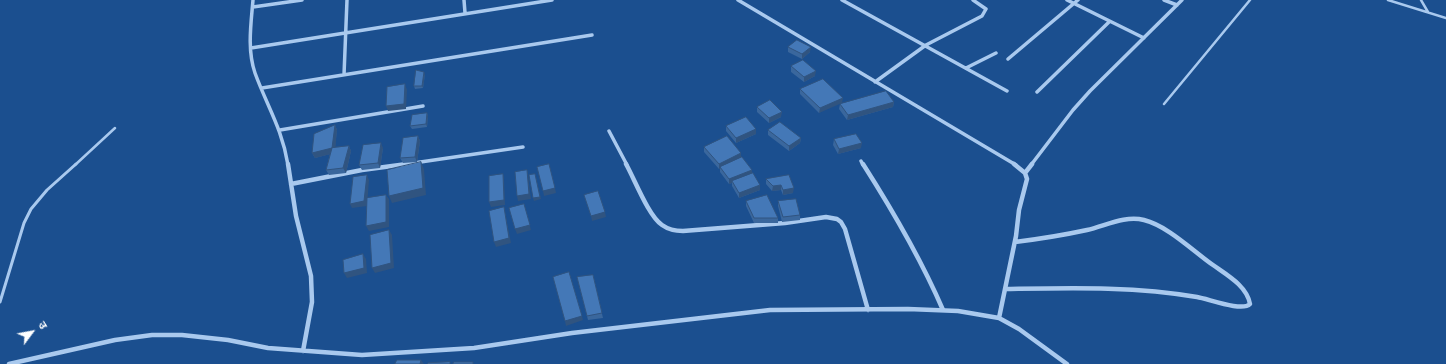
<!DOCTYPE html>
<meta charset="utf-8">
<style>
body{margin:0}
#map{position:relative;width:1446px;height:364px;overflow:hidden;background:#1b4f8f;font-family:"Varela Round","Noto Sans Devanagari",sans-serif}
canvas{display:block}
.north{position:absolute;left:12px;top:312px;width:40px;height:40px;-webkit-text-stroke:3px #1b4f8f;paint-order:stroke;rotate:58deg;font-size:11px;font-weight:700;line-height:16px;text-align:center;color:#fff}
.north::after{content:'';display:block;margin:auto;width:14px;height:18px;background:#fff;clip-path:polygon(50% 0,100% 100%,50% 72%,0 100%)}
</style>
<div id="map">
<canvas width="1446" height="364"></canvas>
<div class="north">उ</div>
</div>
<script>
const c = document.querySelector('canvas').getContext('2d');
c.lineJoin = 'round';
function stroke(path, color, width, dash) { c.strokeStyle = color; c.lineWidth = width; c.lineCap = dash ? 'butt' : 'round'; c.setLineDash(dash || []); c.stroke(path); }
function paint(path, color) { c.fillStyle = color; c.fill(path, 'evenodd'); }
stroke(new Path2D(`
 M1388,0L1446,18
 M1421,0L1428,12
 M1164,104L1250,0
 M75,165L115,128`), '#a9c9ee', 2.5);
stroke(new Path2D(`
 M0,302L24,223L31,209L47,190L76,164`), '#a9c9ee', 3);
stroke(new Path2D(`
 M253,0C251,24 247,50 255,73C267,106 282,128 288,165
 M464,0L465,13
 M738,0L1016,165
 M842,0L1007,91
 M1067,0L1144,38
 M1164,0L1177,5
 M253,7L302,0
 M251,48L552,0
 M1008,59L1078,0
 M966,68L996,53
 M344,75L347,0
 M875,82L926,45L982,16L986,9L973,0
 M262,88L592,35
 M1037,92L1109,22
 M280,130L423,106
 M609,131L627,165
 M861,161L863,165
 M400,165L523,147
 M1031,165L1073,110L1090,91L1182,0`), '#a9c9ee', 3.5);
stroke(new Path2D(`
 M288,164L296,216L311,276L312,302L303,351
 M626,164C635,180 648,215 662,225C669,230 676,231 683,231L785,223L826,217L837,219L841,222L845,229L868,310
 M863,164C893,211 921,259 943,310
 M1025,173L1032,164
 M291,184L362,170L407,164
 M1005,289C1069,288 1134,286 1197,297C1209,299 1242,312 1250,304C1247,286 1227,275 1213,265C1193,251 1168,226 1144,220C1125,215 1105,226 1087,230C1064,235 1039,239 1015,242
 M999,318L1016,236L1019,210L1027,179L1025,173L1014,164
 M9,364L115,340L152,335H182L228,340L268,348L362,355L474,348L572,333L770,310L908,309L958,311L999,318L1019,329L1067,364`), '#a9c9ee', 4.5);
paint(new Path2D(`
 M788,47L810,52L802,59L788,52Z
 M791,66L815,76L804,82L791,72Z
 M425,74L423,88L415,89L414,86Z
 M800,89L843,98L819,113L800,94Z
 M894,102L893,107L847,120L839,109L840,104Z
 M757,107L781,117L769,123L757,112Z
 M427,113L428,116L427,127L412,129L410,126Z
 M335,125L337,130L335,147L349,146L351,151L346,173L329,175L326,170L330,154L315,158L312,153Z
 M726,126L756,134L736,143L726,131Z
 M768,130L801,138L800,143L789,151L768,135Z
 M418,136L420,141L417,162L403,163L400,158Z
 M834,139L861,148L838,154L833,145Z
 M704,147L741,157L752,170V174L760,185V190L739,198L732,186V183L729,184L720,172V168L719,169L704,152Z
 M383,148L380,168L362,170L359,165Z
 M789,175L793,193L783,195L781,190L772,191L766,184V179Z
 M746,201L778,218V223H754L746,206Z
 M778,201L800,215V220L782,222L778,206Z
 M593,275L603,318L588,320L577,277Z`), '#3a679d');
paint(new Path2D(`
 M811,47L810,52L802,59V54Z
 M816,71L815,76L804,82V77Z
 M424,72L425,74L423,88L422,86Z
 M405,84L407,90L406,109L388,111L386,106Z
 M843,98L842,103L819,113L820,108Z
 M894,102L893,107L847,120L848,115Z
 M782,112L781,117L769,123V118Z
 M427,113L428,116L427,127L426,124Z
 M335,125L337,130L335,153L315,158L312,153Z
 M756,129V134L736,143V138Z
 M418,136L420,141L417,162L415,157Z
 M801,138L800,143L789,151V146Z
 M381,143L383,148L380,168L378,163Z
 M862,143L861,148L838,154L839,149Z
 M349,146L351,151L346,173L343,168Z
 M741,153V158L719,169V164Z
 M421,162L424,169L426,195L392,203L389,196Z
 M527,170L528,175L531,199L518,201L517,196Z
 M752,170V175L732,181V183L729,184V179Z
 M503,174L504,179L505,205L491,207L489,202Z
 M535,174L541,199L534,201L533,198Z
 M367,175L369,180L367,206L352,208L350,204Z
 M760,185V190L739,198V193Z
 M781,185V190L772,191L773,186Z
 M555,188L556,193L544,196L543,191Z
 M794,188L793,193L783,195V190Z
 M386,195L389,199V227L369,231L366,226Z
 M524,204L531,230L517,234L515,229Z
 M504,207L505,212L511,243L496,247L494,242Z
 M605,212L606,217L592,221L591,216Z
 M389,230L392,235L394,268L375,273L372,268Z
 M363,254L366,259L367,273L347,278L344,273Z
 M582,316L583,320L566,326L565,321Z
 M421,360L424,364H420Z`), '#305480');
const building = new Path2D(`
 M797,40L811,47L802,54L788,47Z
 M803,60L816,71L804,77L791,66Z
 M416,70L424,72L422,86H414Z
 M823,79L843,98L820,108L800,89Z
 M405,84L404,104L386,106L387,87Z
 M886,91L894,102L848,115L840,104Z
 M770,100L782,112L769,118L757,107Z
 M427,113L426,124L410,126L412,115Z
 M746,117L756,129L736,138L726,126Z
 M780,122L801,138L789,146L768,130Z
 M335,125L332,148L312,153L314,134Z
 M856,134L862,143L839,149L834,139Z
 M418,136L415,157L400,158L403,138Z
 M727,136L741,153L719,164L704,147Z
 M381,143L378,163L359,165L363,145Z
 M349,146L343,168L326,170L332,148Z
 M742,157L752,170L729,179L720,167Z
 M421,162L423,188L389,196L387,170Z
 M549,164L555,188L543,191L537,167Z
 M527,170L529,194L517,196L515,172Z
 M753,173L760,185L739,193L732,181Z
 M503,174L504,200L489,202V176Z
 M535,174L540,197L533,198L529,175Z
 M367,175L364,201L350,204L353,177Z
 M789,175L794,188L783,190L781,185L773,186L766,179Z
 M598,191L605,212L591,216L584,195Z
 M386,195V222L366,226L367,198Z
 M767,195L778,218H754L746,201Z
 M796,199L800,215L783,217L778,201Z
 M524,204L530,225L515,229L509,208Z
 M504,207L509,238L494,242L489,211Z
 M389,230L391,263L372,268L370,235Z
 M363,254L364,268L344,273L343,260Z
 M569,272L582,316L565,321L553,277Z
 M593,275L602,313L587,316L577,277Z
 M397,360H421L420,364H395Z
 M450,362V364H427L428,363Z
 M454,362H473V364H453Z`);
paint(building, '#4478b7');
stroke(building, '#305480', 1);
</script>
